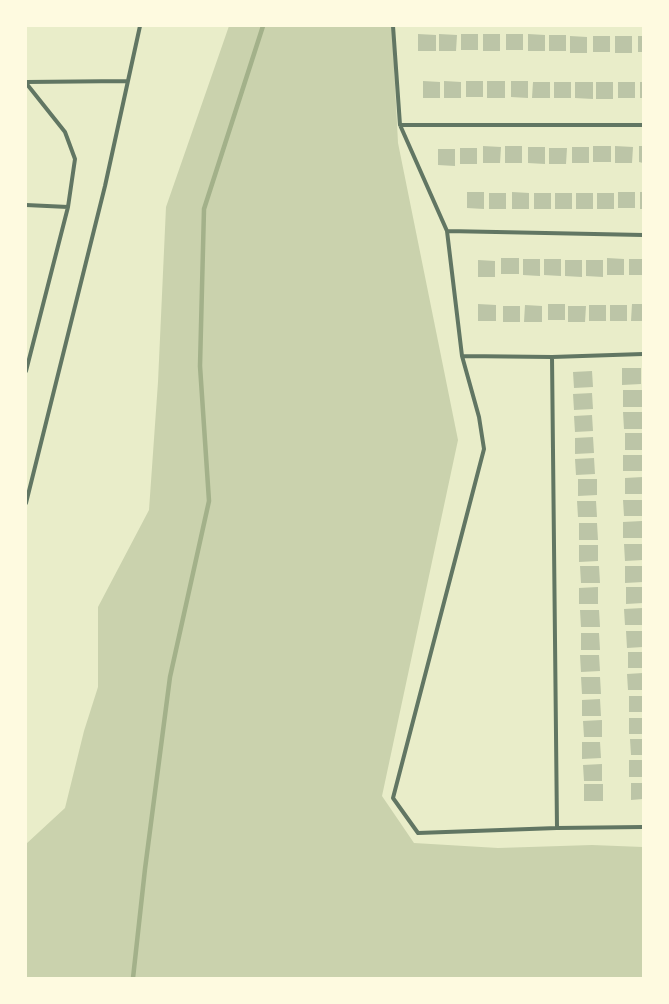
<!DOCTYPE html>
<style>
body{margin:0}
#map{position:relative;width:669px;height:1004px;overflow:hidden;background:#e9edc9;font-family:Literata,serif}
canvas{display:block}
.frame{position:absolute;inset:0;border:27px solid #fefae0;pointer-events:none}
</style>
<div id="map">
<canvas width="669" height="1004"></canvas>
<div class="frame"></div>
</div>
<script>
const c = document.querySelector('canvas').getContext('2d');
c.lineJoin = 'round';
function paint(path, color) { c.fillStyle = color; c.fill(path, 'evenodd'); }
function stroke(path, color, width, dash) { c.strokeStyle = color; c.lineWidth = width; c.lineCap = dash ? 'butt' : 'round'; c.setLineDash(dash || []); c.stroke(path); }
paint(new Path2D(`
 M229,26H392L398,143L458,440L382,796L414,843L498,848L592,845L643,847V978H26V844L65,808L84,731L98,687V607L149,510L158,382L166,207Z`), '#cad2ad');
stroke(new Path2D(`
 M133,978L145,869L170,677L209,501L200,366L204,209L263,26`), '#a3b18a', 4.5);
paint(new Path2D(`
 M418,34L436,35V51H418Z
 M439,34L457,35L456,51H439Z
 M461,34H478V50H461Z
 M483,34H500V51H483Z
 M506,34H523V50H506Z
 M528,34L545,35V51H528Z
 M549,35H566V51H549Z
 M570,36L587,37V53H570Z
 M593,36H610V52H593Z
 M615,36H632V53H615Z
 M638,36H643V52H638Z
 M423,81L440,82V98H423Z
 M444,81L461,82V98H444Z
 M466,81H483V97H466Z
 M487,81H505V98H487Z
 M511,81H528V98L511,97Z
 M533,82H550V98H532Z
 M554,82H571V98H554Z
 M575,82H593V99L575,98Z
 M596,82H613V99H596Z
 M618,82H635V98H618Z
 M640,82H643V98H640Z
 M483,146L501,147L500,163H483Z
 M505,146H522V163H505Z
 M593,146H611V162H593Z
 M615,146L633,147L632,163H615Z
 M639,146H643V163L639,162Z
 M528,147H545V164L528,163Z
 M572,147H589V163H572Z
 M460,148H477V164H460Z
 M549,148H567L566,164H549Z
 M438,149H455V166L438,165Z
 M467,192H484V209L467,208Z
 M512,192L529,193V209H512Z
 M618,192H635V208H618Z
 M640,192H643V209H640Z
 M489,193H506V209H489Z
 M534,193H551V209H534Z
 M555,193H572V209H555Z
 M576,193H593V209H576Z
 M597,193H614V209H597Z
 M501,258H519V274H501Z
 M607,258L624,259V275H607Z
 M523,259H540V276L523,275Z
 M544,259H561V276L544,275Z
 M629,259H643V275H629Z
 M478,260L495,261V277H478Z
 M565,260H582V277L565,276Z
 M586,260H603V277L586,276Z
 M478,304L496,305V321H478Z
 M548,304H565V320H548Z
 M632,304H643V321H631Z
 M525,305L542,306V322H524Z
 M589,305H606V321H589Z
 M610,305H627V321H610Z
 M503,306H520V322H503Z
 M568,306H586L585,322H568Z
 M622,368H641V384L622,385Z
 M592,371L593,387L574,388L573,372Z
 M623,390H642V407H623Z
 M592,393L593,409L574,410L573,394Z
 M623,412H642L643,429H624Z
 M592,415L593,431L575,432L574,416Z
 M625,433H643V450H625Z
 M593,437L594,453L575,454V438Z
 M623,455H642V471H623Z
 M594,458L595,474L576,475L575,459Z
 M643,477V494H625V478Z
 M578,479H597V495L578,496Z
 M623,500H642L643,516H624Z
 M577,501H596L597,517H578Z
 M642,521V538H623V522Z
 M579,523H597L598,540H579Z
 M624,544H643V560L625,561Z
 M579,545H598V561L579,562Z
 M580,566H599L600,583H581Z
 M625,566H643V582L625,583Z
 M598,587V604H579V588Z
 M626,587H643V603L626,604Z
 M643,608V625H625L624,609Z
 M580,610H599L600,627H581Z
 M626,631H643V647L627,648Z
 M581,633H599L600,650H581Z
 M628,652H643V668H628Z
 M580,655H599L600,671L581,672Z
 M643,673V690H628L627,674Z
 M581,677H600L601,694H582Z
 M629,696H643V712H629Z
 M600,699L601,716H582V700Z
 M629,718H643V734H629Z
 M602,720V737H584L583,721Z
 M630,739H643V755H631Z
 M582,742H600L601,758L582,759Z
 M629,760H643V777H629Z
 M602,764V781H584L583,765Z
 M631,783H643V799L631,800Z
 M584,784H603V801H584Z`), '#bcc5a7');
stroke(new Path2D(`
 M393,26L400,125L447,231L462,356L479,417L484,449L393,798L418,833L557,828L643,827
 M26,82L127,81
 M26,83L65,132L75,159L68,207L26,371
 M400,125H643
 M26,205L68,207
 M447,231L643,235
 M462,356L552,357L643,354
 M552,357L557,828
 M26,503L105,186L140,26`), '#617663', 4);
</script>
